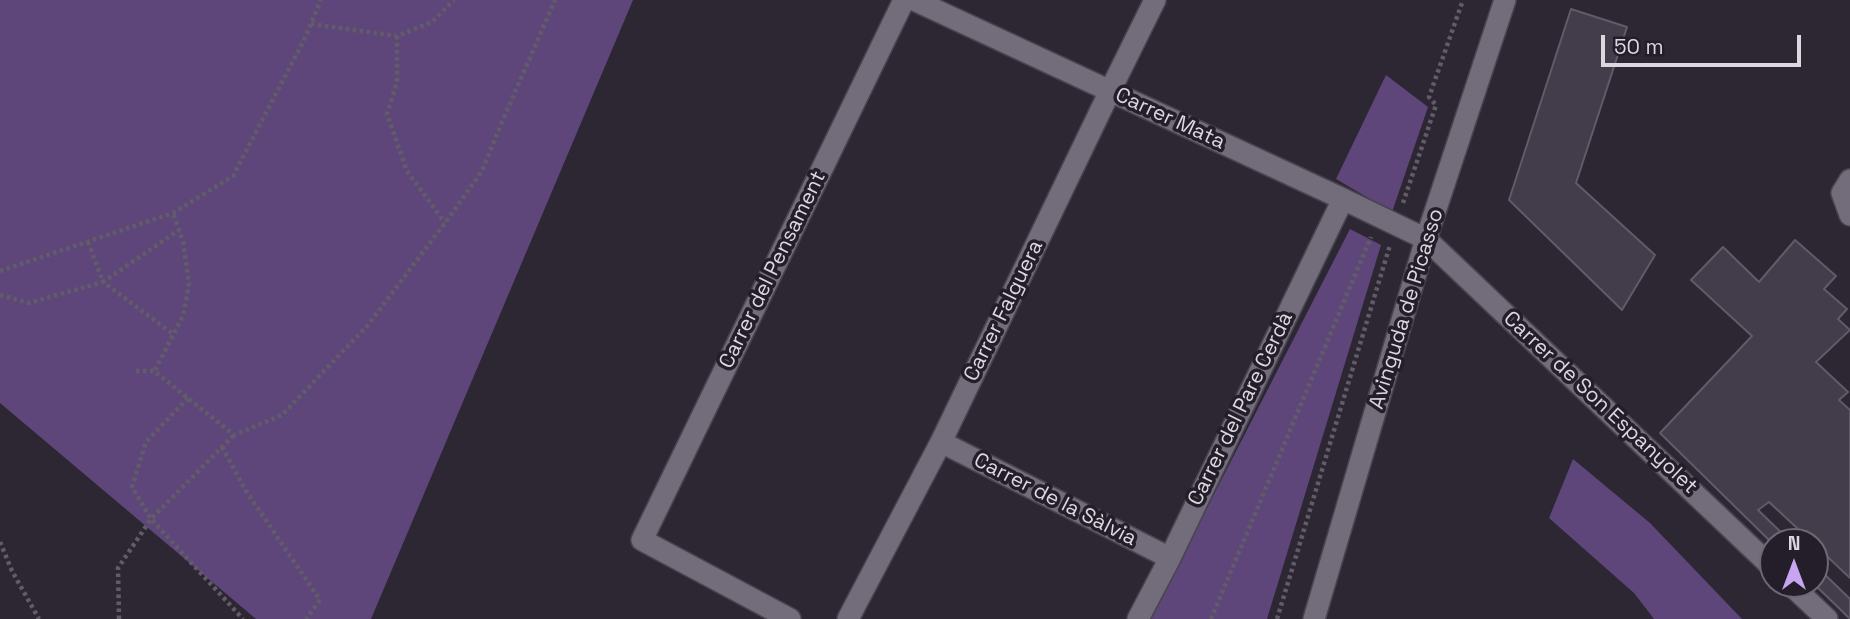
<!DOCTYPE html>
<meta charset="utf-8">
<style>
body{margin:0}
#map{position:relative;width:1850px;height:619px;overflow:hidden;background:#2d2734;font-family:"Space Grotesk",sans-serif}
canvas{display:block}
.north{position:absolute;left:1759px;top:528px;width:70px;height:70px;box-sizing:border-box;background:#231e2a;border:2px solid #6d6873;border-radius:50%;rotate:0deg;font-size:19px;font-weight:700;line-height:28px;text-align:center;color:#dbd8e0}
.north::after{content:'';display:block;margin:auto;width:24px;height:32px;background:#c6a6f0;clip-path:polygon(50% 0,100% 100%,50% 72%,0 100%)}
.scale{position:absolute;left:1601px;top:35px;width:200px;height:32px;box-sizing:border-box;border:4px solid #dbd8e0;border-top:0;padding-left:9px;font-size:21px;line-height:24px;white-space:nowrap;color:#dbd8e0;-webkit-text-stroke:5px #231e2a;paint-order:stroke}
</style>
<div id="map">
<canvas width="1850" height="619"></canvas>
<div class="north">N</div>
<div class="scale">50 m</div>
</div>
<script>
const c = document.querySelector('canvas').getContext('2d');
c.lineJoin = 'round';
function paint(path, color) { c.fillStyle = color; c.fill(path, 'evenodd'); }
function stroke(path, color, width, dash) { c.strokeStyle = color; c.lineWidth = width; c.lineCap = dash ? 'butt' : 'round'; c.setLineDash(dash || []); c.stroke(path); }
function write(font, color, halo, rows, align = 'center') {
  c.font = font + ' "Space Grotesk",sans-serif'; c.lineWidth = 7; c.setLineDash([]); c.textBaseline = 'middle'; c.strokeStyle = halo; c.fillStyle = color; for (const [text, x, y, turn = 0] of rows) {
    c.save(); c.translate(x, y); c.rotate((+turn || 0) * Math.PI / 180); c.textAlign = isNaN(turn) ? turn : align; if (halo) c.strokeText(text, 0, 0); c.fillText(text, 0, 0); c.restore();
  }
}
paint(new Path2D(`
 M0,0H633L371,619H256L0,403Z
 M1386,75L1428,107L1392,212L1336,179Z
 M1350,229L1381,245L1267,619H1150Z
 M1573,459L1650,523L1742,619H1654L1634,593L1549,518Z`), '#5e467b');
const building = new Path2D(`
 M1571,9L1627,27L1576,183L1655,255L1622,310L1509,200Z
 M1795,240L1836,276L1824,289L1847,309L1838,319L1850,330L1816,362L1848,392L1839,400L1850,410V578L1815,545V542H1812L1769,502L1758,510L1791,542H1773V544L1660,433L1752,336L1691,280L1723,247L1759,282Z
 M1815,565L1850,599V619L1814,584Z`);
paint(building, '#433d4b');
stroke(building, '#615b69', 2);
const minor = new Path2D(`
 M914,0L1343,199L1426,239L1773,568
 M1850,180L1842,193L1850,215
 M941,442L1170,558
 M1790,584L1827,619
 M790,619L642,540L904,0
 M848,619L941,442L1110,91L1155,0
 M1138,619L1170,558L1343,199
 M1314,619L1426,239L1505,0`);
stroke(minor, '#48444f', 24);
stroke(new Path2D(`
 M311,24L397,36L432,22L454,0
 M397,36V82L387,114L407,171L445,223
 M1403,203L1436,105L1429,97L1463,0
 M88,242L103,282L179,230
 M0,271L173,213L233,176L305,38L321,0
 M0,295L29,303L103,282L173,334
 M155,370L183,316L189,284L183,242L173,213
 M136,371H154L234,435L282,415L368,325L445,223L482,171L502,122L555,0
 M188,398L146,442L132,487L151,519L243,619
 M222,447L246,491L320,600L306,619
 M0,542L12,571L39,619
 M119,619L118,568L151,519L234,435
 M1211,619L1371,237
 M1277,619L1390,245`), '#615c68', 4.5, [3.5, 3.5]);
stroke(minor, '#726c7b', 21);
write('21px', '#dbd8e0', '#231e2a', [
 ["Carrer Mata",1170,119,25],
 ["Carrer del Pensament",773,270,-64],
 ["Avinguda de Picasso",1407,309,-73],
 ["Carrer Falguera",1004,311,-64],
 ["Carrer de Son Espanyolet",1600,403,43],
 ["Carrer del Pare Cerdà",1241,409,-64],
 ["Carrer de la Sàlvia",1055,500,27]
]);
</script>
